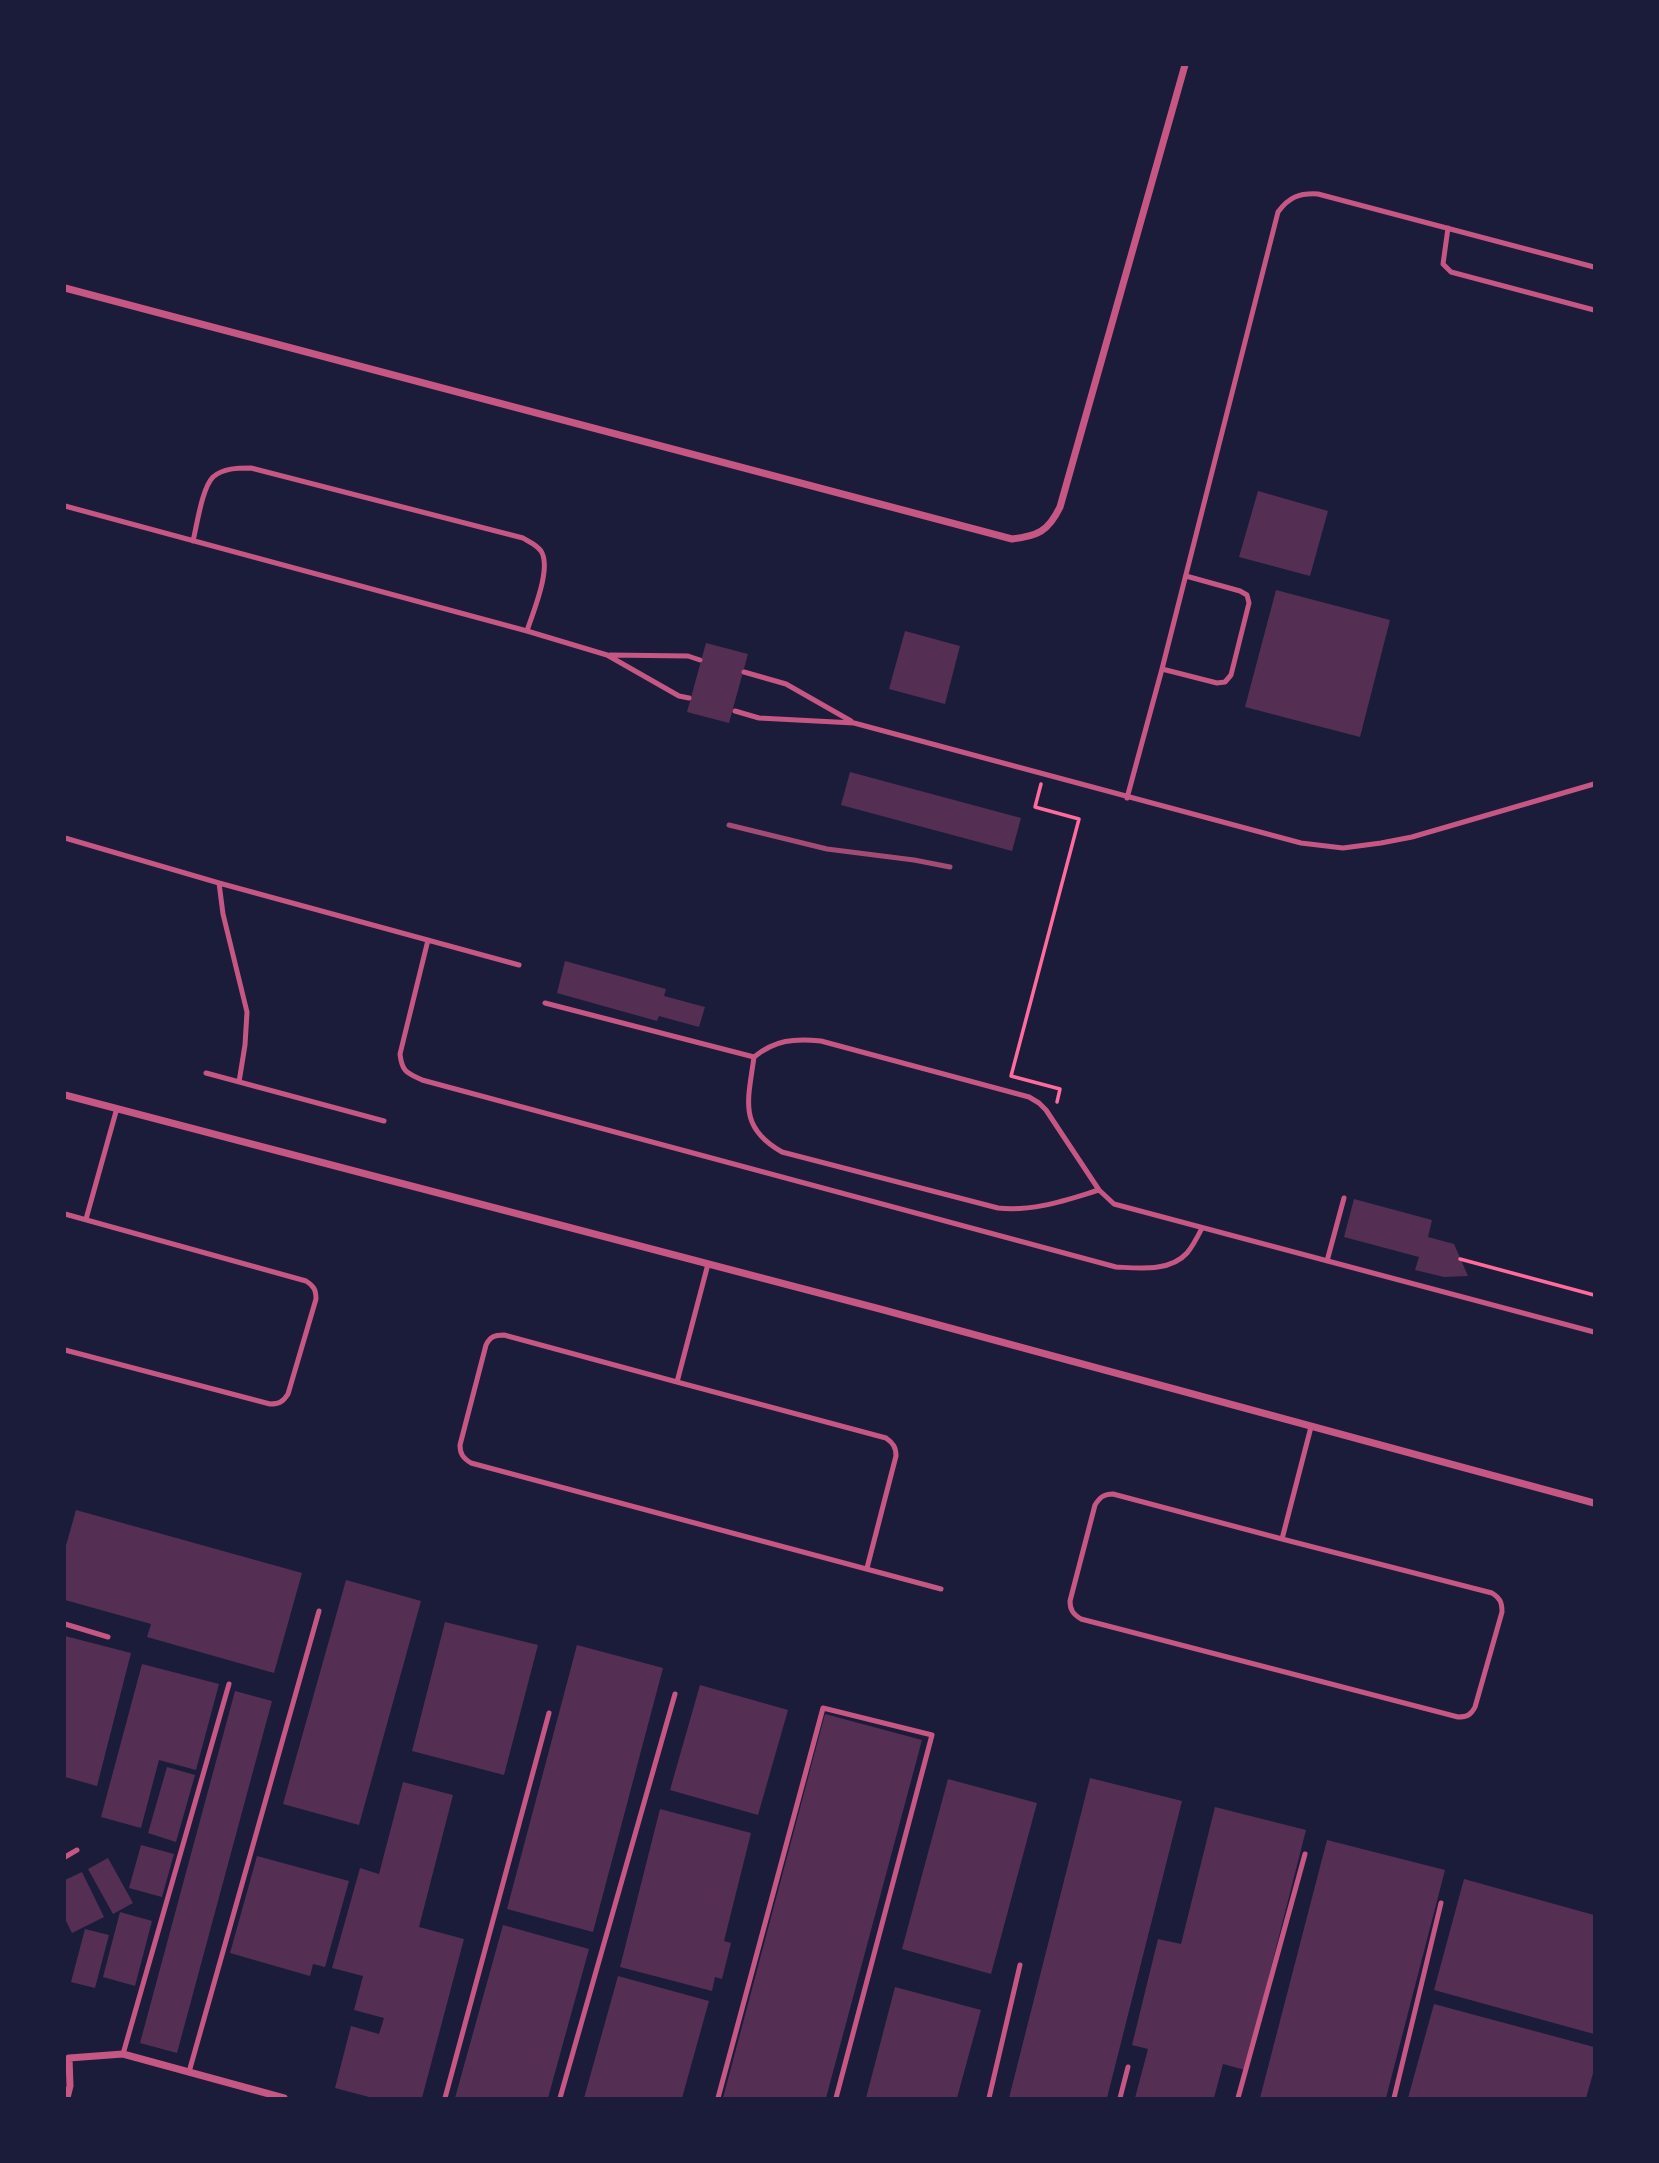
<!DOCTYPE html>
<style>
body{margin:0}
#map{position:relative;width:1659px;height:2163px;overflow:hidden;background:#1b1b3a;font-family:"Open Sans",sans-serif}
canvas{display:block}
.frame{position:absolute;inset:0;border:66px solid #1b1b3a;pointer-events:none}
</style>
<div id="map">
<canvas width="1659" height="2163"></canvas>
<div class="frame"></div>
</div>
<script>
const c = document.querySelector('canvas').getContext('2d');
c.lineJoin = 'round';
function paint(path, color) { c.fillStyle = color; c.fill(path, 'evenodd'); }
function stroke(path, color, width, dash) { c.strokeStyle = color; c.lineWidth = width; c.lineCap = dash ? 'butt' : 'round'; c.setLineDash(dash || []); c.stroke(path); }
paint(new Path2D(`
 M1258,491L1328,511L1310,576L1239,557Z
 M1276,590L1390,620L1360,737L1245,707Z
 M905,631L960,646L945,704L889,689Z
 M706,643L748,654L729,723L687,712Z
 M850,772L1021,818L1012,851L841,805Z
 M565,961L666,989L664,996L705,1007L699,1027L659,1016L657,1021L557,993Z
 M1354,1199L1432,1220L1428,1237L1454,1244L1468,1276L1444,1277L1415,1270L1419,1257L1344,1237Z
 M76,1510L302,1573L274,1673L147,1637L151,1624L65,1600V1549Z
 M346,1580L421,1601L359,1825L283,1804Z
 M445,1622L538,1645L504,1775L412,1751Z
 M65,1636L131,1653L97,1786L65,1777Z
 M577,1645L663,1668L593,1932L507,1909Z
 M142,1664L219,1684L196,1770L159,1760L141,1828L101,1817Z
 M700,1685L788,1710L758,1815L670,1790Z
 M235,1691L272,1701L177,2053L140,2043Z
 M825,1714L922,1740L826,2098H723Z
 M167,1767L195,1775L176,1842L148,1833Z
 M1090,1778L1182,1801L1107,2098H1009Z
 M948,1779L1037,1803L991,1974L902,1949Z
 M403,1782L453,1795L419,1927L464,1939L422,2098H373L335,2088L351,2026L379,2034L384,2018L354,2010L363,1976L332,1968L360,1868L379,1874Z
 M1215,1807L1306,1830L1245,2070L1223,2064L1214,2098H1135L1148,2049L1132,2045L1158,1939L1181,1944Z
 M660,1809L751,1833L724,1941L731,1943L722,1979L715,1977L712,1991L620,1967Z
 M1327,1840L1445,1870L1386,2098H1260Z
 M141,1845L174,1854L162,1897L129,1888Z
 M257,1856L349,1881L325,1967L313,1964L310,1976L230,1953Z
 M108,1858L133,1903L113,1914L88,1869Z
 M82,1872L104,1917L72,1933L65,1919V1880Z
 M1464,1879L1594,1915V2034L1434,1990Z
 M120,1912L152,1921L135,1986L103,1977Z
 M503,1925L589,1949L548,2098H455Z
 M85,1929L109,1935L95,1988L71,1982Z
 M618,1976L709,2001L682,2098H584Z
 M895,1987L981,2010L957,2098H866Z
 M1434,2004L1594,2047V2070L1586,2098H1408Z`), '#542f53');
stroke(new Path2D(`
 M1041,784L1035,807L1079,819L1011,1076L1060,1089L1057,1102
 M1460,1259L1594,1295`), '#ff6b9d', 3.5);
stroke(new Path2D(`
 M1448,228L1443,264L1451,272L1594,310
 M65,506L527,631L607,655L679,696L689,698
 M193,541C197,525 202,488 213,477C223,468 238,468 251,468L523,538C529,542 536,544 541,551C552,568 533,612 527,631
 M610,655L688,656L700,660
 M1162,669L1217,683L1225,682L1231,675L1249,603L1247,595L1240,591L1186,576
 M744,672L786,684L851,721
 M735,711L759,718L854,723L1301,843L1343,848L1381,843L1412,837L1594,784
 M1127,798L1162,669L1278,212C1289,197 1299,193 1318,194L1594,267
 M65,838L219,883L519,965
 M219,883L223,914L247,1012L245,1045L239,1082
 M428,940L400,1054C402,1072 407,1073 422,1080L1116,1267C1139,1268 1170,1272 1187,1253C1193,1246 1198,1236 1202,1228
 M545,1003L754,1057
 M206,1073L384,1121
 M1099,1190C1066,1200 1033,1212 998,1208L782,1152C738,1127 748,1101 754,1057C775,1040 794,1038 821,1041L1029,1097L1039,1103L1046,1110L1099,1190L1114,1204L1594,1332
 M65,1214L306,1281C314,1286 316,1290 316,1299L288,1394C283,1402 279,1404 270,1404L65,1350
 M86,1219L117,1108
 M1327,1261L1344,1198
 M708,1264L677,1382L886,1438C893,1443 896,1447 896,1456L867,1568
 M677,1382L504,1335C494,1335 490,1337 486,1345L460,1445C460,1454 463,1458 471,1463L941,1589
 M1282,1539L1113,1494C1104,1494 1100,1497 1095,1505L1070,1601C1070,1610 1073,1614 1081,1619L1458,1717C1467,1717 1471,1715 1475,1707L1502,1612C1502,1602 1500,1598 1492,1593L1282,1539L1311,1427
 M65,1624L108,1637
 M65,1857L77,1850
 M123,2054L229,1684
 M189,2072L319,1611
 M445,2098L549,1713
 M560,2098L675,1694
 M718,2098L823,1708L932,1735L836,2098
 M989,2098L1020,1965
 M1120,2098L1128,2067
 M1238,2098L1305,1854
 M1394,2098L1441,1903`), '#c65784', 5);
stroke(new Path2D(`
 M65,288L1012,539C1037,536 1048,532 1060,507L1185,65
 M65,1095L880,1309L1594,1503
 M69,2058L123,2054L284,2098
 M67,2098L70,2086L69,2058`), '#c65784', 7);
stroke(new Path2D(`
 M729,825L827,849L914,860L950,867`), '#a44b75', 5);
</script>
